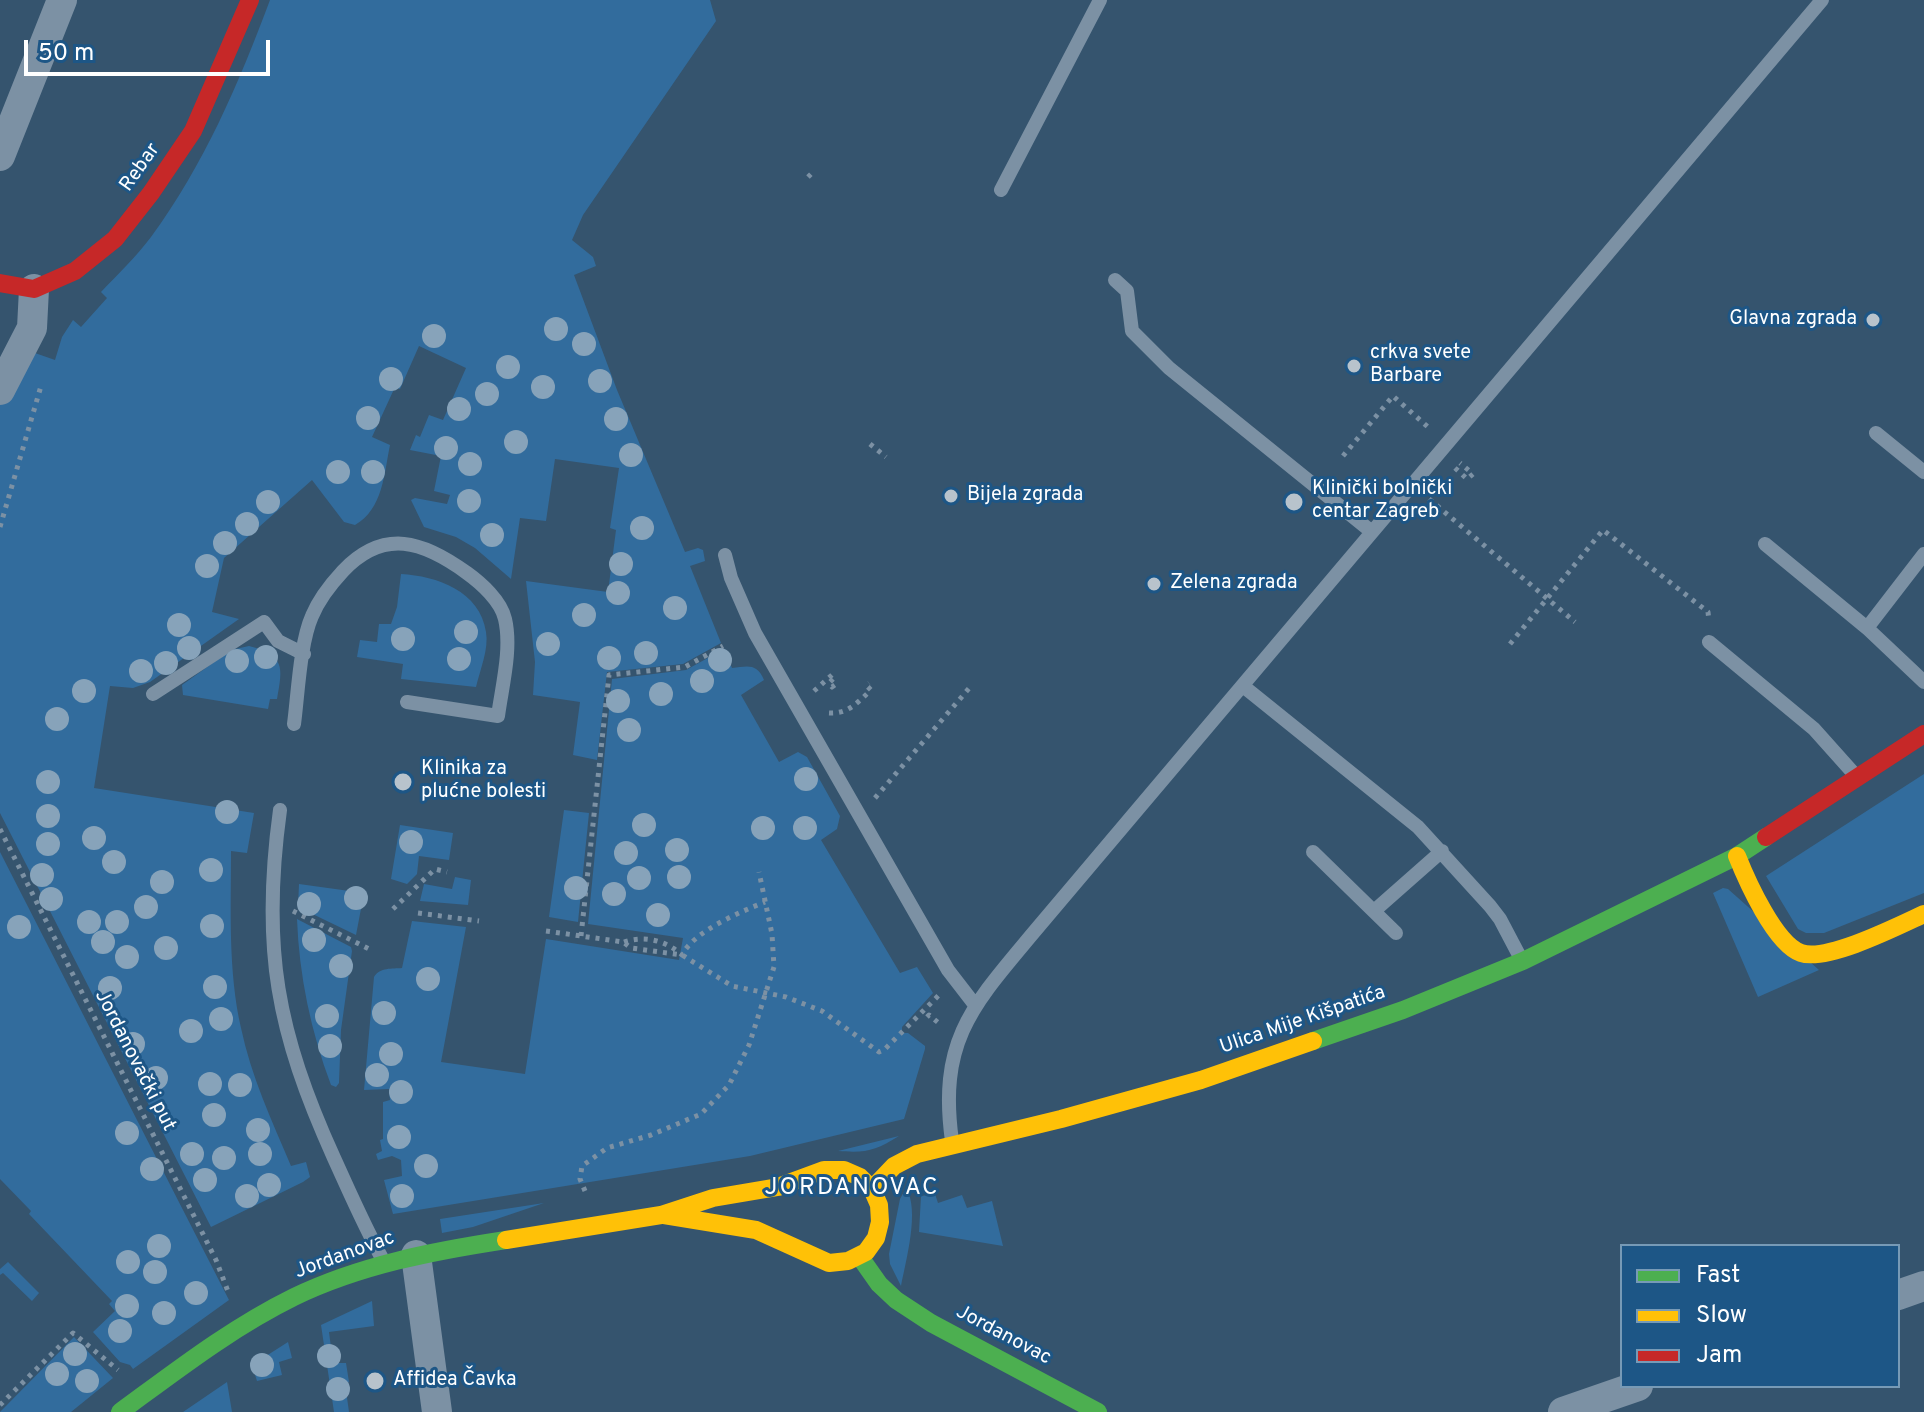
<!DOCTYPE html>
<meta charset="utf-8">
<style>
body{margin:0}
#map{position:relative;width:1924px;height:1412px;overflow:hidden;background:#35546e;font-family:Overpass,sans-serif}
canvas{display:block}
.legend{position:absolute;left:1620px;top:1244px;width:280px;height:144px;box-sizing:border-box;background:#1d5686;border:2px solid #779ab6;margin:0;padding:10px 14px;list-style:none;font-size:24px;color:#fff}
.legend li{display:flex;align-items:center;gap:16px;height:40px}
.legend b{width:40px;border:2px solid #779ab6}
.scale{position:absolute;left:24px;top:40px;width:246px;height:36px;box-sizing:border-box;border:4px solid #fff;border-top:0;padding-left:10px;font-size:24px;line-height:28px;white-space:nowrap;color:#fff;-webkit-text-stroke:6px #1d5686;paint-order:stroke}
</style>
<div id="map">
<canvas width="1924" height="1412"></canvas>
<ul class="legend">
<li><b style="height:10px;background:#4caf50"></b>Fast</li>
<li><b style="height:10px;background:#ffc107"></b>Slow</li>
<li><b style="height:10px;background:#c62828"></b>Jam</li>
</ul>
<div class="scale">50 m</div>
</div>
<script>
const c = document.querySelector('canvas').getContext('2d');
c.lineJoin = 'round';
function paint(path, color) { c.fillStyle = color; c.fill(path, 'evenodd'); }
function stroke(path, color, width, dash) { c.strokeStyle = color; c.lineWidth = width; c.lineCap = dash ? 'butt' : 'round'; c.setLineDash(dash || []); c.stroke(path); }
function write(font, color, halo, rows, align = 'center') {
  c.font = font + ' Overpass,sans-serif'; c.lineWidth = 6; c.setLineDash([]); c.textBaseline = 'middle'; c.strokeStyle = halo; c.fillStyle = color; for (const [text, x, y, turn = 0] of rows) {
    c.save(); c.translate(x, y); c.rotate((+turn || 0) * Math.PI / 180); c.textAlign = isNaN(turn) ? turn : align; if (halo) c.strokeText(text, 0, 0); c.fillText(text, 0, 0); c.restore();
  }
}
paint(new Path2D(`
 M270,0H710L716,21L583,215L572,240L593,257L596,266L574,275L617,390L685,552L698,548L703,550L705,561L690,566L721,643L683,664L607,672L597,760L573,755L580,702L533,695L535,662L526,581L608,592L616,530L610,528L619,468L555,459L546,521L520,518L511,579L475,548L456,537L424,527L411,500L415,498L447,504L450,495L434,491L441,456L410,450L416,435L420,437L429,415L443,420L466,368L419,346L400,389L395,387L372,437L390,445C384,474 383,509 355,525L344,522L312,480L224,558L212,612L239,619L150,682L133,688L110,686L94,788L254,813L247,853L231,851C231,910 228,971 241,1028C251,1076 272,1121 291,1166L306,1162L310,1177L303,1182L211,1227L0,813V405L35,353L55,360L62,337L73,320L81,327L107,298L101,292C118,274 136,257 151,237C204,165 239,83 270,0Z
 M401,574C437,576 480,591 486,632C489,649 480,670 476,687L401,679L403,664L357,657L360,640L377,642L379,624H391L397,607Z
 M249,646C285,655 283,667 277,699H270L268,709L183,695L182,685L231,650Z
 M724,649L732,668C748,666 757,663 764,680L741,695L779,762L798,752L807,757L840,816L837,829L821,840L900,973L917,967L933,993L902,1027V1033H908L925,1046V1049L904,1119L750,1156L393,1214L384,1180L402,1176L401,1160L392,1156L378,1160L376,1154L382,1151L380,1140L383,1139V1102L390,1100L389,1089L364,1090L374,977C380,967 392,969 402,968L412,921L466,927L441,1062L525,1074L546,939L679,960L683,938L588,924L612,679L686,670Z
 M1924,774V893L1824,933H1806L1798,929L1766,876Z
 M564,810L589,813L578,922L549,917Z
 M400,825L453,833L449,860L419,856L417,874L407,884L391,879Z
 M0,852L229,1300L133,1369L130,1365L120,1362L93,1332L115,1311L109,1304L112,1301L29,1214L31,1211L0,1179Z
 M455,877L471,880L468,905L420,901L424,884L452,889Z
 M299,884L364,893L356,935L298,907Z
 M1723,888L1728,889L1819,970L1758,997L1713,893Z
 M297,919L351,947L352,951L341,1030L339,1083L336,1087L331,1085C311,1032 299,975 297,919Z
 M899,1136C875,1151 866,1153 838,1151Z
 M906,1188C920,1210 906,1260 901,1286L890,1264L889,1254L900,1199Z
 M935,1194L938,1203L962,1195L967,1208L992,1201L1003,1246L919,1232L921,1196Z
 M544,1203L473,1227L442,1233L440,1219Z
 M8,1262L39,1293L32,1301L3,1273L0,1275V1269Z
 M372,1301L374,1326L329,1332L333,1363H346L349,1382L345,1383L349,1412H334L321,1325Z
 M74,1337L113,1378L71,1412H0Z
 M288,1342L292,1358L279,1362L282,1375L257,1381L252,1365Z
 M227,1382L232,1412H183Z`), '#326c9d');
stroke(new Path2D(`
 M808,177L814,171
 M870,444L886,457
 M1343,456L1393,396L1429,428
 M1455,468L1467,479L1473,474L1460,463
 M1429,499L1575,622
 M0,527L41,386
 M1510,644L1603,530L1708,612L1709,621
 M833,679L829,683L832,687L839,682
 M814,691L833,674L835,677
 M829,713C848,714 857,703 871,690L866,685L869,683
 M875,798L971,686
 M0,829L216,1260L229,1294
 M393,909L435,869L447,872
 M293,911L373,951
 M418,913L479,921
 M546,931L623,942L631,948L682,955L732,986L786,997L822,1011L879,1052L884,1050L940,994
 M581,936L609,675L685,667L723,646
 M624,942C645,935 667,941 682,955C694,931 740,912 765,902
 M927,1017L929,1015L941,1025
 M585,1191L580,1179L582,1166L607,1148L651,1135L701,1114L729,1085L749,1045L774,967L772,934L759,872
 M0,1405L73,1333L118,1370`), '#7c91a4', 5, [4, 6]);
stroke(new Path2D(`
 M1001,190L1100,0
 M1115,280L1127,291L1132,331L1169,368L1372,532
 M1876,433L1924,472
 M1765,544L1867,628L1924,682
 M725,555L731,578L755,633L948,970L975,1005
 M1867,628L1924,554
 M1709,642L1814,729L1856,776
 M1243,686L1418,827L1490,906L1500,919L1520,957
 M153,694L264,622L278,641L304,654
 M294,724C298,694 300,643 312,616C319,599 330,585 343,571C384,528 423,541 467,573C481,583 501,601 505,619C512,649 502,686 498,716L407,702
 M280,810C261,948 277,1032 334,1158C350,1193 365,1228 384,1262
 M1313,852L1396,933
 M1374,911L1442,851
 M952,1141C938,1040 973,1005 1034,932L1822,0`), '#7c91a4', 14);
stroke(new Path2D(`
 M0,156L62,0
 M0,390L32,328L34,289
 M416,1255L437,1412
 M1898,1295L1924,1286
 M1563,1412L1638,1386`), '#7c91a4', 30);
stroke(new Path2D(`
 M1313,1041L1403,1010L1523,961L1737,856L1766,837
 M860,1257L879,1284L896,1300L931,1323L1098,1412
 M120,1412C176,1371 231,1328 294,1297C360,1265 434,1251 506,1240`), '#4caf50', 18);
stroke(new Path2D(`
 M1737,856C1747,881 1775,944 1801,953C1827,962 1898,926 1924,914
 M873,1188L894,1166L917,1154L1061,1119L1201,1080L1313,1041
 M506,1240L661,1215L713,1198L778,1187L824,1170H844L860,1177L872,1189L879,1205L880,1222L876,1238L866,1252L848,1261L829,1263L756,1230L664,1215`), '#ffc107', 18);
stroke(new Path2D(`
 M0,283L34,289L75,271L115,239L151,193L193,131L250,0
 M1766,837L1924,734`), '#c62828', 18);
c.fillStyle = '#87a3ba';
for (const [x, y] of [
 [556,329],
 [434,336],
 [584,344],
 [508,367],
 [391,379],
 [600,381],
 [543,387],
 [487,394],
 [459,409],
 [368,418],
 [616,419],
 [516,442],
 [446,448],
 [631,455],
 [470,464],
 [338,472],
 [373,472],
 [469,501],
 [268,502],
 [247,524],
 [642,528],
 [492,535],
 [225,543],
 [621,564],
 [207,566],
 [618,593],
 [675,608],
 [584,615],
 [179,625],
 [466,632],
 [403,639],
 [548,644],
 [189,648],
 [646,653],
 [266,657],
 [609,658],
 [459,659],
 [720,660],
 [237,661],
 [166,663],
 [141,671],
 [702,681],
 [84,691],
 [661,694],
 [618,701],
 [57,719],
 [629,730],
 [806,779],
 [48,782],
 [227,812],
 [48,816],
 [644,825],
 [763,828],
 [805,828],
 [94,838],
 [411,842],
 [48,844],
 [677,850],
 [626,853],
 [114,862],
 [211,870],
 [42,875],
 [679,877],
 [639,878],
 [162,882],
 [576,888],
 [614,894],
 [356,898],
 [51,899],
 [309,904],
 [146,907],
 [658,915],
 [89,922],
 [117,922],
 [212,926],
 [19,927],
 [314,940],
 [103,942],
 [166,948],
 [127,957],
 [341,966],
 [428,979],
 [215,987],
 [110,988],
 [384,1013],
 [327,1016],
 [221,1019],
 [191,1031],
 [133,1044],
 [330,1046],
 [391,1054],
 [377,1075],
 [156,1078],
 [210,1084],
 [240,1085],
 [401,1092],
 [214,1115],
 [258,1130],
 [127,1133],
 [399,1137],
 [192,1154],
 [260,1154],
 [224,1158],
 [426,1166],
 [152,1169],
 [205,1180],
 [269,1185],
 [247,1196],
 [402,1196],
 [159,1246],
 [128,1262],
 [155,1272],
 [196,1293],
 [127,1306],
 [164,1313],
 [120,1331],
 [75,1354],
 [329,1356],
 [262,1365],
 [57,1374],
 [87,1381],
 [338,1389]
]) { c.beginPath(); c.arc(x, y, 12, 0, 2 * Math.PI); c.fill(); }
for (const [x, y, r, color] of [
 [1873,320,8,"#b8c3cc"],
 [1354,366,8,"#b8c3cc"],
 [951,496,8,"#b8c3cc"],
 [1294,502,10,"#b8c3cc"],
 [1154,584,8,"#b8c3cc"],
 [403,782,10,"#b8c3cc"],
 [375,1381,10,"#b8c3cc"]
]) { const dot = new Path2D(); dot.arc(x, y, r, 0, 2 * Math.PI); c.fillStyle = color; c.fill(dot); stroke(dot, '#1d5686', 3); }
write('20px', '#fff', '#1d5686', [
 ["Rebar",141,168,-55],
 ["Ulica Mije Kišpatića",1303,1021,-19],
 ["Jordanovački put",134,1061,63],
 ["Jordanovac",345,1256,-20],
 ["Jordanovac",1003,1336,28]
]);
write('20px', '#fff', '#1d5686', [
 ["Glavna zgrada",1857,320,"right"],
 ["crkva svete",1370,354],
 ["Barbare",1370,377],
 ["Klinički bolnički",1312,490],
 ["centar Zagreb",1312,513],
 ["Bijela zgrada",967,496],
 ["Zelena zgrada",1170,584],
 ["Klinika za",421,770],
 ["plućne bolesti",421,793],
 ["Affidea Čavka",393,1381]
], 'left');
c.letterSpacing = '2px';
write('24px', '#fff', '#1d5686', [
 ["JORDANOVAC",852,1189]
]);
c.letterSpacing = '0px';
</script>
